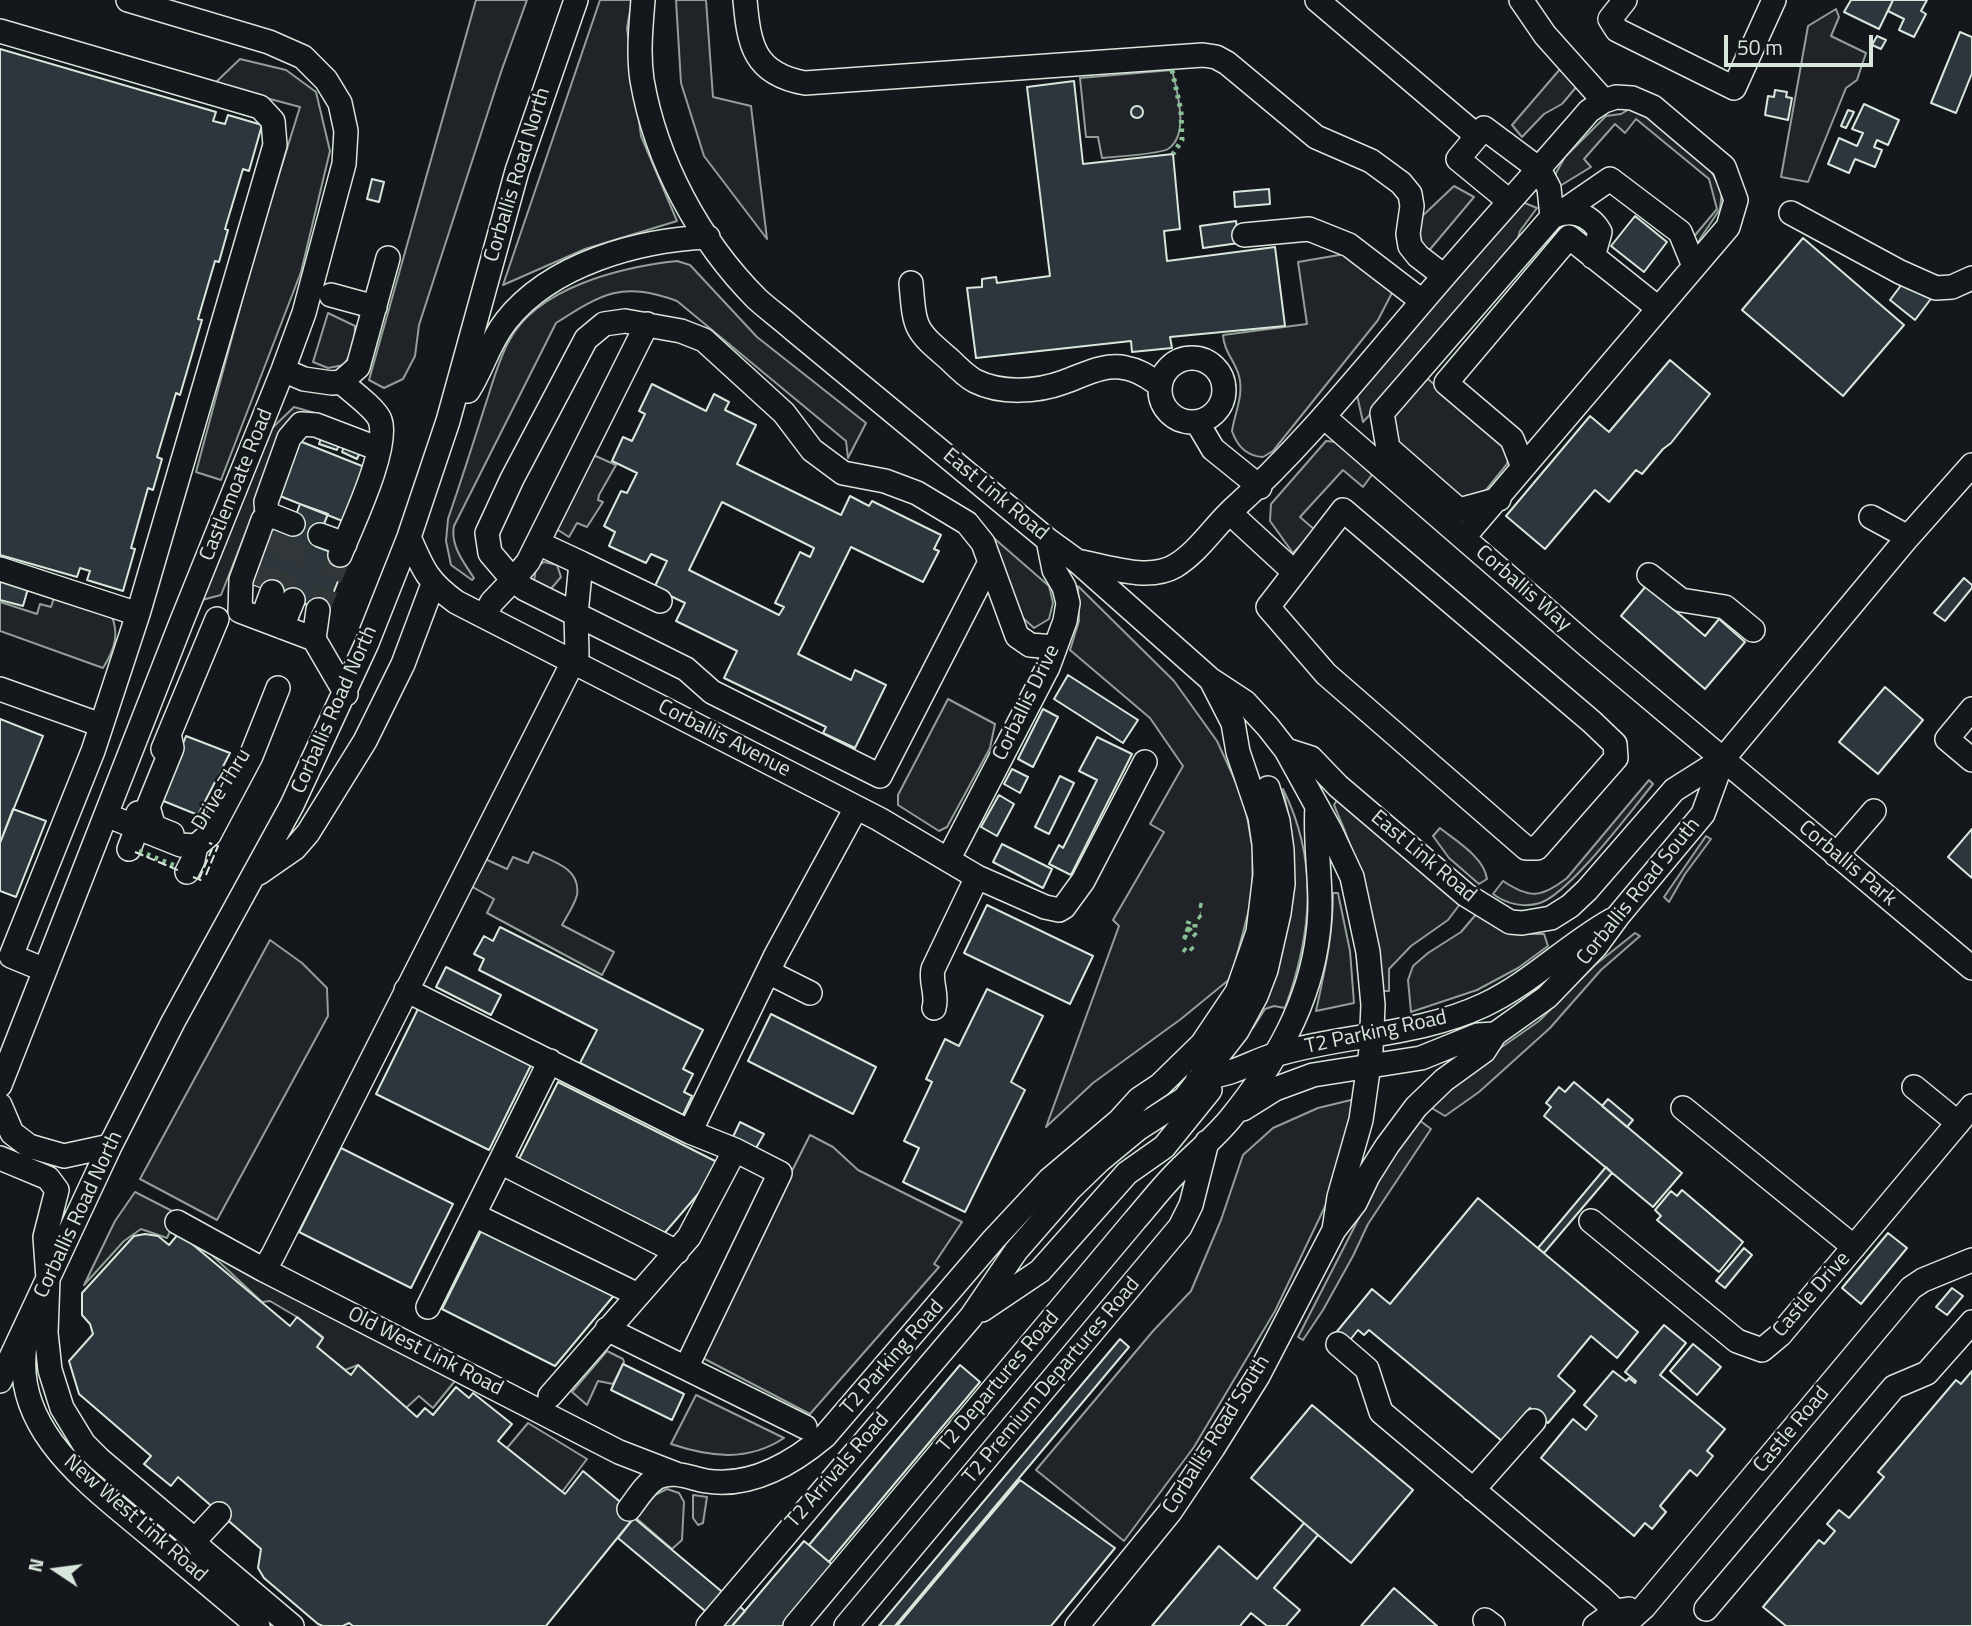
<!DOCTYPE html>
<style>
body{margin:0}
#map{position:relative;width:1972px;height:1626px;overflow:hidden;background:#14181c;font-family:"Titillium Web",sans-serif}
canvas{display:block}
.north{position:absolute;left:21px;top:1535px;width:70px;height:70px;-webkit-text-stroke:5px #14181c;paint-order:stroke;rotate:283deg;font-size:19px;font-weight:700;line-height:28px;text-align:center;color:#d8e6dc}
.north::after{content:'';display:block;margin:auto;width:24px;height:32px;background:#d8e6dc;clip-path:polygon(50% 0,100% 100%,50% 72%,0 100%)}
.scale{position:absolute;left:1724px;top:35px;width:149px;height:32px;box-sizing:border-box;border:4px solid #d8e6dc;border-top:0;padding-left:9px;font-size:21px;line-height:24px;white-space:nowrap;color:#d8e6dc;-webkit-text-stroke:5px #14181c;paint-order:stroke}
</style>
<div id="map">
<canvas width="1972" height="1626"></canvas>
<div class="north">N</div>
<div class="scale">50 m</div>
</div>
<script>
const c = document.querySelector('canvas').getContext('2d');
c.lineJoin = 'round';
function paint(path, color) { c.fillStyle = color; c.fill(path, 'evenodd'); }
function stroke(path, color, width, dash) { c.strokeStyle = color; c.lineWidth = width; c.lineCap = dash ? 'butt' : 'round'; c.setLineDash(dash || []); c.stroke(path); }
function write(font, color, halo, rows, align = 'center') {
  c.font = font + ' "Titillium Web",sans-serif'; c.lineWidth = 5; c.setLineDash([]); c.textBaseline = 'middle'; c.strokeStyle = halo; c.fillStyle = color; for (const [text, x, y, turn = 0] of rows) {
    c.save(); c.translate(x, y); c.rotate((+turn || 0) * Math.PI / 180); c.textAlign = isNaN(turn) ? turn : align; if (halo) c.strokeText(text, 0, 0); c.fillText(text, 0, 0); c.restore();
  }
}
const green = new Path2D(`
 M476,0H527L501,72L419,325L415,356L403,379L384,388L369,380Z
 M600,0H632L627,28L641,136L677,221L585,249L503,285Z
 M676,0H706L713,97L751,106L767,239L704,156L681,83Z
 M1836,9L1839,17L1831,36L1866,53L1857,80L1846,88L1808,182L1781,177L1808,26Z
 M240,59L286,70L316,92L330,151L301,272L221,480L196,472L256,248L300,107L214,84Z
 M1561,68L1578,85L1562,104L1544,114L1522,137L1512,125Z
 M1172,70C1177,90 1190,135 1168,149C1159,154 1115,157 1102,158L1098,137H1086L1080,78Z
 M1631,108L1649,115L1711,171L1722,191L1720,209L1696,245L1691,240L1717,209L1709,179L1636,119L1625,133L1615,124L1584,159L1591,167L1555,189L1556,173L1565,157L1606,116L1621,114Z
 M1454,186L1474,197L1427,253L1416,241V222Z
 M1520,201L1537,208L1520,231L1514,251L1433,347L1363,422L1357,395Z
 M1345,254L1394,289L1378,320L1273,451L1263,457C1246,456 1237,446 1232,431C1235,412 1244,395 1239,376C1235,361 1224,352 1223,335L1307,324L1298,262Z
 M677,261L690,265L757,337L866,423L848,458L846,441L677,301C622,281 603,293 556,323L454,526C450,545 464,563 474,578L472,580L451,565L446,541L448,519C461,481 473,444 485,406C492,385 498,361 509,341C537,287 622,267 677,261Z
 M328,313L355,326L354,348L344,365L328,368L313,362Z
 M1421,373L1502,443L1509,455L1507,464L1478,500L1466,502L1391,445L1385,413Z
 M294,407L318,414L282,441L221,595L198,601L267,433Z
 M1326,441L1338,442L1374,472L1363,487L1343,470L1300,517L1315,530L1293,553L1270,521L1271,504Z
 M591,454L616,465L599,495L598,500L603,502L587,527L577,523L569,537L558,530V525Z
 M988,533L1049,586L1053,603L1049,619L1034,628L1012,608Z
 M544,562L557,565L561,577L550,590L534,582L536,567Z
 M1078,586L1174,681L1217,741L1244,800L1253,850L1252,898L1231,978L1181,1019L1093,1083L1046,1127L1119,926L1113,920L1164,832L1150,824L1183,766L1150,718L1070,650L1079,621Z
 M55,595L110,612C120,633 115,649 103,668L0,631V602L37,614L40,604L51,607Z
 M948,699L995,724L990,748L947,827L939,831L898,805V795Z
 M1649,780L1653,784C1630,812 1570,893 1540,903C1524,908 1506,904 1493,894L1503,881C1530,899 1541,898 1567,878Z
 M1283,789C1319,861 1312,934 1285,1008L1274,1006L1265,1009L1253,1028L1248,1026C1293,945 1304,879 1283,789Z
 M1337,800L1460,904L1448,920L1411,946L1389,969V991H1381C1379,925 1360,864 1334,805Z
 M1440,828C1456,841 1484,857 1487,879L1479,884L1449,858L1433,836Z
 M1706,836L1711,839L1685,874L1669,902L1664,897Z
 M533,852C552,861 581,868 577,895C575,904 567,916 562,925L614,952L602,975L487,913L494,899L469,885L483,858L507,869L513,857L528,863Z
 M1333,893H1338L1350,951L1354,1003L1316,1011C1325,969 1333,936 1333,893Z
 M1478,912C1502,928 1514,935 1544,934L1548,946L1518,968L1477,990L1411,1012L1408,980L1413,966L1428,953L1461,932Z
 M1635,933L1640,936L1601,970L1550,1028L1479,1092L1445,1116L1430,1107L1496,1051L1539,1021L1595,965Z
 M270,940L302,963L327,988L328,1016L217,1220L140,1179Z
 M1355,1099L1330,1196L1275,1311L1194,1447L1124,1541L1036,1470L1153,1331L1191,1291L1221,1220L1243,1155L1273,1128L1318,1108Z
 M1419,1120L1431,1129L1368,1224L1353,1256L1323,1310L1303,1340L1298,1337L1382,1173Z
 M810,1135L833,1147L858,1170L962,1222L934,1264L939,1267L810,1414L699,1356Z
 M135,1192L178,1214L167,1238L141,1229L124,1241L84,1285L115,1221Z
 M201,1245L459,1376L433,1408L419,1396L406,1408L358,1365L345,1370L317,1347L323,1337L297,1317L270,1301L262,1302Z
 M607,1351L623,1359L624,1362L613,1384L598,1381L587,1405L572,1392Z
 M696,1395L784,1438C748,1462 710,1457 671,1444Z
 M528,1423L587,1459L562,1492L507,1448Z
 M667,1489L679,1493L684,1502L682,1540L672,1549L635,1517L655,1495Z
 M693,1495L707,1497L703,1523L698,1525L693,1518Z`);
paint(green, '#202428');
stroke(green, '#939e99', 2);
const building = new Path2D(`
 M1851,0H1893L1879,29L1844,12Z
 M1893,0H1927L1921,11L1926,14L1914,37L1899,30L1904,19L1888,11Z
 M1960,32L1972,37V73L1956,113L1931,103Z
 M1877,36L1886,40L1881,49L1872,45Z
 M0,49L216,112L213,121L225,124L228,115L262,125L249,171L243,169L225,229L228,230L219,262L215,261L198,319L202,320L180,395L176,393L157,457L162,459L153,490L148,488L131,548L135,549L123,591L87,580L90,571L80,568L77,577L0,555Z
 M1074,81L1083,164L1173,154L1180,229L1164,231L1167,261L1275,247L1285,326L1170,337L1172,348L1132,352L1131,341L976,358L967,288L982,287V279L996,277L997,283L1050,276L1027,87Z
 M1775,90L1787,92L1786,97L1792,98L1788,120L1765,115L1768,96L1774,97Z
 M1864,104L1899,120L1888,145L1877,140L1874,147L1882,150L1875,167L1855,159L1849,173L1828,164L1839,138L1857,146L1863,133L1852,129Z
 M1131 112a6 6 0 1 1 12 0a6 6 0 1 1-12 0Z
 M1848,110L1854,112L1846,128L1841,126Z
 M372,179L384,182L379,202L367,199Z
 M1269,189L1270,204L1235,207L1234,192Z
 M1635,216L1667,242L1644,272L1611,246Z
 M1236,221L1239,243L1203,248L1200,226Z
 M1803,238L1904,325L1843,396L1742,310Z
 M1908,276L1933,296L1915,320L1890,300Z
 M1670,360L1710,394L1671,443L1663,449L1642,474L1636,470L1609,502L1595,490L1545,549L1506,516L1590,416L1609,432Z
 M652,384L706,411L714,394L729,402L725,410L756,425L737,464L841,515L850,496L869,506L872,501L941,535L934,549L939,551L923,582L851,547L798,654L851,680L855,670L886,685L855,748L823,733L826,727L724,678L737,651L676,621L685,603L654,588L667,561L651,554L646,563L609,546L615,532L604,526L621,491L627,493L637,473L612,461L623,437L632,441L645,414L639,411ZM722,502L814,548L810,557L800,552L775,603L784,607L779,615L689,570Z
 M323,432L341,438L337,450L319,444Z
 M297,440L367,468L345,522L275,494Z
 M346,442L362,448L357,459L342,452Z
 M300,504L328,514L315,546L347,558L326,612L236,578L257,522L289,534Z
 M0,577L29,585L23,606L0,600Z
 M1964,578L1972,585V588L1945,621L1934,613Z
 M1646,586L1705,636L1719,619L1745,642L1705,689L1621,616Z
 M1068,675L1138,720L1123,743L1054,699Z
 M1885,687L1923,720L1878,774L1839,742Z
 M1043,709L1058,717L1033,767L1018,759Z
 M0,719L43,736L0,843Z
 M186,736L230,753L198,815L161,800Z
 M1097,737L1132,754L1071,875L1049,864L1059,845L1063,848L1097,780L1079,771Z
 M1012,769L1028,777L1020,793L1004,784Z
 M1060,776L1074,783L1049,834L1035,827Z
 M999,795L1014,804L997,836L981,827Z
 M13,809L46,821L16,897L0,891V843Z
 M1972,829V878L1948,857Z
 M1002,844L1052,869L1043,888L993,862Z
 M987,905L1093,956L1070,1004L964,953Z
 M500,927L703,1030L683,1069L693,1074L684,1092L692,1096L683,1115L580,1063L597,1030L479,970L484,959L474,954L484,936L493,941Z
 M446,967L501,995L491,1015L436,987Z
 M987,989L1043,1016L1011,1082L1025,1090L965,1212L903,1182L919,1148L904,1141L932,1082L926,1079L945,1039L959,1046Z
 M418,1009L531,1065L489,1150L376,1094Z
 M771,1014L876,1067L853,1114L748,1061Z
 M558,1082L723,1165L662,1236L517,1163Z
 M1574,1082L1682,1173L1653,1207L1544,1116L1551,1107L1546,1103L1559,1087L1565,1092Z
 M1608,1099L1633,1120L1627,1127L1602,1106Z
 M740,1122L764,1134L755,1150L732,1139Z
 M341,1148L453,1204L411,1288L299,1232Z
 M1606,1167L1612,1173L1544,1253L1538,1248Z
 M1682,1190L1743,1242L1719,1272L1657,1220L1661,1216L1655,1210L1671,1191L1677,1196Z
 M1478,1198L1638,1332L1617,1358L1591,1336L1558,1376L1575,1391L1548,1423L1530,1408L1502,1441L1369,1330L1364,1335L1358,1330L1346,1345L1334,1335L1372,1289L1390,1304Z
 M483,1227L616,1293L555,1366L442,1309Z
 M179,1233L290,1326L297,1317L323,1338L317,1347L351,1375L358,1365L417,1417L425,1408L433,1415L456,1387L469,1398L473,1393L512,1424L498,1441L565,1494L583,1471L636,1515L546,1626H353L349,1623L343,1626H323L318,1624L264,1578L258,1568L261,1549L178,1477L171,1486L144,1464L151,1456L79,1394L69,1361L93,1334L90,1324L82,1315V1293L134,1236L145,1234L158,1236L169,1245Z
 M1888,1233L1907,1248L1861,1304L1842,1288Z
 M1744,1248L1752,1255L1725,1288L1716,1281Z
 M1952,1288L1963,1296L1947,1315L1936,1307Z
 M1664,1325L1686,1343L1660,1375L1725,1429L1707,1451L1713,1456L1697,1476L1690,1470L1660,1506L1666,1512L1652,1529L1645,1523L1634,1536L1541,1458L1573,1419L1586,1430L1597,1416L1584,1405L1613,1371L1626,1381L1629,1378L1635,1383L1636,1381L1625,1372Z
 M1120,1339L1129,1347L895,1626H879Z
 M1693,1344L1721,1367L1697,1395L1670,1371Z
 M623,1364L684,1394L672,1420L611,1390Z
 M960,1365L980,1382L829,1562L809,1545Z
 M1972,1371V1626H1786L1763,1607L1819,1540L1824,1544L1835,1531L1827,1524L1839,1510L1849,1518L1884,1477L1878,1472L1956,1380L1961,1384Z
 M1312,1405L1413,1490L1351,1563L1251,1478Z
 M1020,1480L1115,1548L1051,1626H897Z
 M634,1518L745,1611L732,1626H723L618,1538Z
 M1304,1523L1318,1535L1274,1588L1300,1610L1286,1626H1267L1251,1613L1240,1626H1152L1219,1546L1257,1579Z
 M804,1541L834,1566L783,1626H732Z
 M1394,1588L1437,1626H1361Z`);
paint(building, '#2c363c');
stroke(building, '#d8e6dc', 2);
stroke(new Path2D(`
 M260,587L281,532
 M280,595L301,541L317,534
 M318,610L340,555`), '#313739', 23, [23, 11]);
const minor = new Path2D(`
 M643,0C641,26 638,53 642,80C656,161 699,241 757,299C769,310 782,319 794,330L1048,540L1077,561L1210,679L1245,702L1268,727L1286,750L1330,830L1352,877L1368,952L1373,1005L1371,1050L1361,1120L1339,1197L1334,1230
 M745,0C749,45 754,74 805,83L1203,55L1216,57L1227,63L1316,137L1371,161L1401,183L1410,194L1412,206L1408,234L1410,246L1418,256L1444,276
 M1317,0L1477,136
 M1521,0L1545,35L1604,101
 M1625,0L1610,19L1617,30L1734,88L1774,0
 M0,31L260,107L273,121L275,145L138,614L93,751L11,956L45,970
 M1509,201L1458,159L1484,128L1539,169L1549,188L1552,217
 M1562,212L1610,179L1680,232L1694,266
 M1791,213L1900,272L1936,288L1952,287L1972,278
 M1244,235L1309,229L1349,245L1422,301
 M911,283C915,330 914,329 950,360C957,367 966,376 975,381C1001,394 1037,392 1064,382C1084,375 1104,363 1126,368C1139,370 1149,378 1160,385
 M331,295L375,307
 M647,324L528,562L513,580L490,553L487,533L512,479L586,339L604,324L625,321L681,331L704,340L784,413L812,450L843,473L885,481L917,493L967,523L983,543L1017,636L1030,645L1054,647
 M1160 390a32 32 0 1 1 64 0a32 32 0 1 1-64 0Z
 M283,370L304,379L332,383L341,382L358,367L388,258
 M468,391C483,368 488,344 506,321C551,264 638,240 708,237
 M1324,417L1588,646L1972,968
 M1197,422L1213,449L1260,487
 M1523,467L1512,439L1446,383L1569,237L1658,308
 M1499,499L1459,510L1388,448L1382,413L1552,217C1570,208 1590,214 1600,232L1593,257
 M1343,510L1592,722L1615,744L1616,758L1537,848H1526L1326,674L1268,607Z
 M1230,513L1293,571
 M273,516L267,514L266,502L289,438L301,424L316,425L379,449
 M1871,517L1908,537
 M293,524L273,516L263,520L241,580L240,611L314,639
 M320,535L345,544
 M409,537C423,569 427,581 456,602L879,819L977,877L1045,907L1059,910L1064,907L1083,881L1145,762
 M340,555C351,527 390,447 380,420C376,409 350,390 341,382
 M1077,561C1106,566 1148,582 1175,566C1198,552 1213,528 1232,510C1302,447 1360,374 1421,303C1476,238 1534,175 1589,111L1604,101L1616,97L1632,98L1653,107L1686,135L1724,167L1736,200L1728,227L1464,537
 M581,563L660,601
 M0,569L138,614
 M1649,575L1681,600L1725,607L1753,630
 M318,610L314,639L346,694
 M484,616L492,602L513,580L525,589L686,669L712,692L880,776L990,562
 M262,619L272,592
 M282,627L293,600
 M0,689L101,725
 M1972,709L1947,739L1972,760
 M169,734L172,748L148,807L153,824L157,828L172,834
 M163,749L217,619
 M1286,750L1311,758L1338,786L1466,895L1510,922L1522,923L1551,918L1570,906L1587,890L1674,790L1723,759
 M106,815L181,845L196,846L209,835L251,756L278,688
 M129,849L137,828L138,813
 M1836,855L1874,811
 M948,860L1048,667L1065,621L1068,603L1064,587L1054,570L1048,540
 M187,872L193,860L196,846
 M259,873L295,848L308,833L365,741L403,664L433,584
 M768,972L810,993
 M406,990L690,1132L735,1150L689,1237L550,1396
 M934,1008C938,994 930,983 933,969L977,877
 M1197,1081C1209,1077 1221,1075 1233,1071C1248,1066 1262,1058 1278,1054C1346,1034 1418,1036 1484,1005C1531,983 1567,945 1612,920
 M0,1085L181,623L283,370L304,313L344,164L346,131L340,103L326,80L303,57L269,42L128,0
 M1914,1087L1958,1123
 M0,1105L12,1133L29,1146L64,1156L110,1146
 M1683,1108L1854,1247
 M1243,1109L1275,1089L1313,1075L1421,1058L1478,1035L1495,1034
 M690,1132L776,955L856,808
 M0,1158L48,1178L57,1190L45,1237L48,1279L46,1333L50,1370L62,1408L84,1444L99,1459L195,1540L219,1514
 M500,1162L677,1252
 M474,1215L638,1295
 M1591,1221L1737,1341L1762,1350L1780,1335L1972,1106
 M177,1222L264,1270L619,1452L676,1474
 M264,1270L273,1255L577,654L576,614L581,563L538,543
 M428,1307L550,1061
 M982,1310L1040,1271L1127,1173L1164,1147L1210,1090
 M607,1329L805,1427
 M26,1340C8,1429 92,1486 151,1536C187,1566 222,1596 258,1626
 M1338,1344L1367,1369L1381,1412L1601,1597L1627,1622
 M686,1368L780,1173L735,1150
 M0,1381L110,1146L173,1022L292,805L367,643L409,537L448,421L517,171L576,0
 M1473,1490L1534,1421
 M629,1509C637,1499 646,1483 658,1477C674,1470 690,1478 706,1481C750,1488 793,1463 825,1436L994,1239L1049,1180L1119,1121L1139,1099L1160,1085L1202,1044L1237,992L1258,932L1265,875L1264,844L1260,817L1238,752L1233,723L1212,682
 M195,1540L202,1550L292,1626
 M1706,1609L1894,1387L1927,1373L1972,1322
 M1485,1620L1493,1626
 M708,1626L971,1317L1016,1251L1070,1189L1099,1161L1139,1128L1184,1099L1237,1031L1256,996L1266,970L1279,913L1283,884L1282,850L1278,821L1268,788
 M795,1626L1135,1220C1150,1203 1164,1184 1181,1168C1197,1152 1215,1137 1230,1119C1274,1065 1310,1004 1318,934C1324,891 1314,849 1317,806
 M846,1626L1180,1227L1191,1205L1207,1142
 M1077,1626L1170,1512L1213,1448L1258,1376L1334,1230L1355,1203L1368,1176L1387,1146L1416,1107L1444,1080L1484,1051L1495,1034L1547,997L1596,946L1618,916L1703,814L1723,759L1908,537L1972,465
 M1595,1626L1616,1611L1629,1609
 M1623,1626L1644,1607L1911,1288L1923,1280L1972,1260`);
stroke(minor, '#d8e6dc', 26);
stroke(minor, '#14181c', 23);
stroke(new Path2D(`
 M1172,70L1181,111L1182,140L1173,154
 M139,851L175,866
 M1199,905L1203,906
 M1201,918L1197,915L1201,914
 M1188,924L1189,921
 M1195,924V928L1198,925
 M1188,929L1190,930L1191,932H1187Z
 M1196,936L1193,933H1197
 M1187,938L1185,937L1189,939
 M1193,950L1190,947H1194
 M1186,951L1183,949L1187,948`), '#8ac095', 5, [3.5, 5]);
stroke(new Path2D(`
 M135,852L180,871
 M206,875L218,846L209,843
 M193,877L203,881
 M199,879L212,849`), '#d8e6dc', 2, [9, 3.5]);
write('21px', '#d8e6dc', '#14181c', [
 ["Corballis Road North",518,175,-73],
 ["Castlemoate Road",237,485,-68],
 ["East Link Road",995,495,40],
 ["Corballis Way",1523,589,41],
 ["Corballis Drive",1027,703,-64],
 ["Corballis Road North",335,710,-66],
 ["Corballis Avenue",724,739,27],
 ["Drive Thru",222,790,-58],
 ["East Link Road",1423,857,40],
 ["Corballis Park",1847,864,40],
 ["Corballis Road South",1639,892,-51],
 ["T2 Parking Road",1376,1033,-12],
 ["Corballis Road North",79,1215,-65],
 ["Castle Drive",1812,1295,-49],
 ["Old West Link Road",425,1352,27],
 ["T2 Parking Road",893,1358,-49],
 ["T2 Premium Departures Road",1052,1381,-50],
 ["T2 Departures Road",999,1382,-50],
 ["Castle Road",1792,1430,-50],
 ["Corballis Road South",1217,1435,-58],
 ["T2 Arrivals Road",838,1471,-49],
 ["New West Link Road",135,1519,41]
]);
</script>
